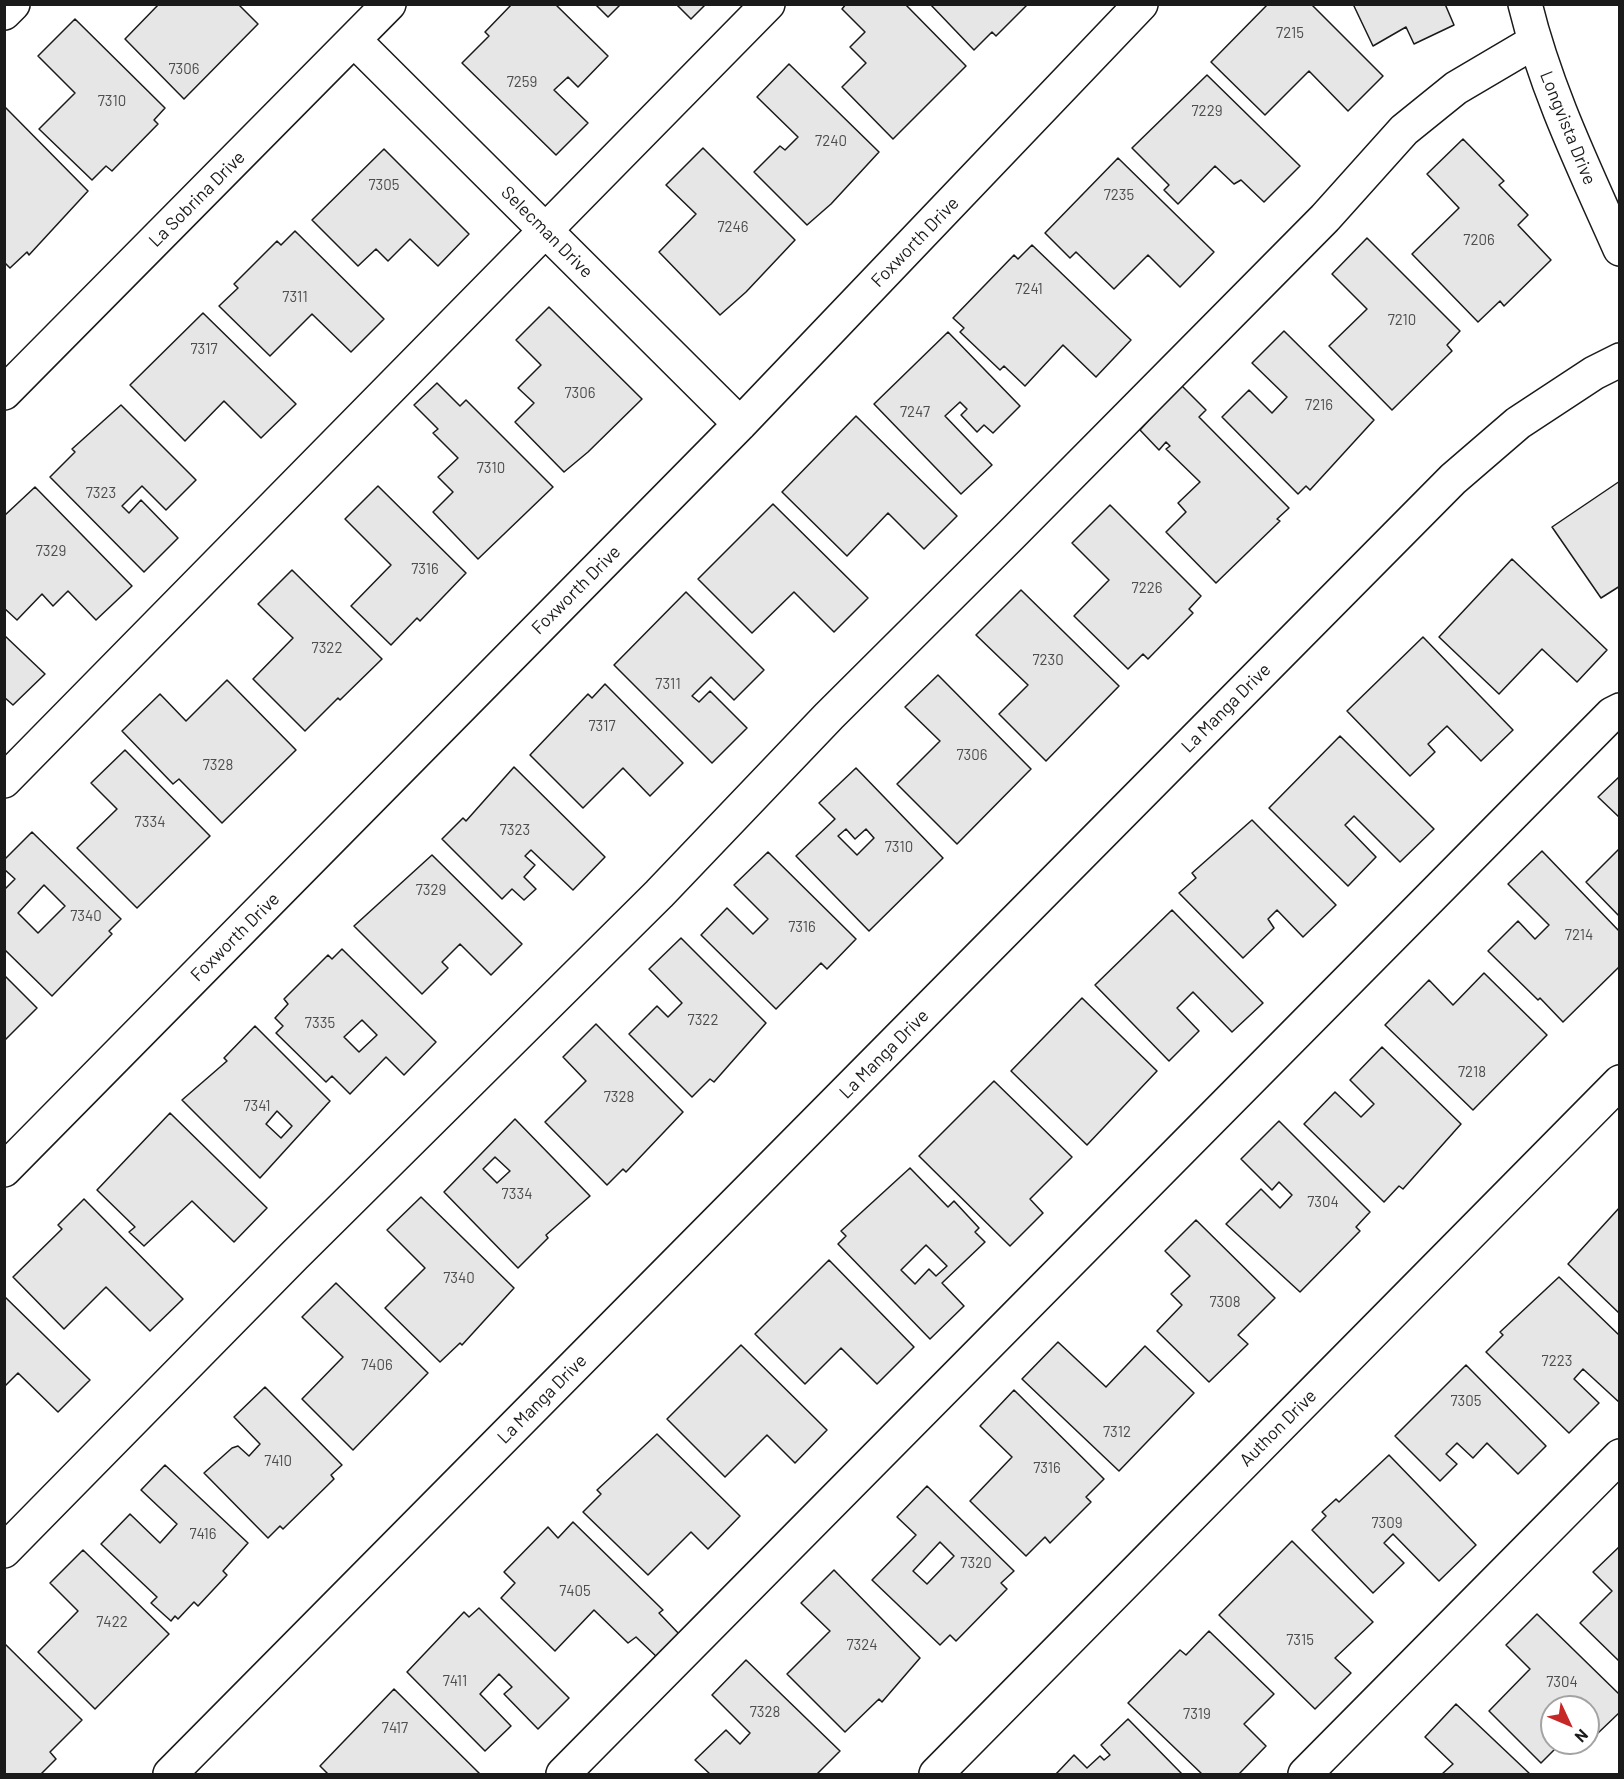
<!DOCTYPE html>
<style>
body{margin:0}
#map{position:relative;width:1624px;height:1779px;overflow:hidden;background:#fff;font-family:Barlow,sans-serif}
canvas{display:block}
.frame{position:absolute;inset:0;border:6px solid #1a1a1a;pointer-events:none}
.north{position:absolute;left:1540px;top:1695px;width:60px;height:60px;box-sizing:border-box;background:#fff;border:2px solid #a3a3a3;border-radius:50%;rotate:134deg;font-size:16px;font-weight:700;line-height:24px;text-align:center;color:#1a1a1a}
.north::after{content:'';display:block;margin:auto;width:21px;height:27px;background:#c62828;clip-path:polygon(50% 0,100% 100%,50% 72%,0 100%)}
</style>
<div id="map">
<canvas width="1624" height="1779"></canvas>
<div class="frame"></div>
<div class="north">N</div>
</div>
<script>
const c = document.querySelector('canvas').getContext('2d');
c.lineJoin = 'round';
function paint(path, color) { c.fillStyle = color; c.fill(path, 'evenodd'); }
function stroke(path, color, width, dash) { c.strokeStyle = color; c.lineWidth = width; c.lineCap = dash ? 'butt' : 'round'; c.setLineDash(dash || []); c.stroke(path); }
function write(font, color, halo, rows, align = 'center') {
  c.font = font + ' Barlow,sans-serif'; c.lineWidth = 4.5; c.setLineDash([]); c.textBaseline = 'middle'; c.strokeStyle = halo; c.fillStyle = color; for (const [text, x, y, turn = 0] of rows) {
    c.save(); c.translate(x, y); c.rotate((+turn || 0) * Math.PI / 180); c.textAlign = isNaN(turn) ? turn : align; if (halo) c.strokeText(text, 0, 0); c.fillText(text, 0, 0); c.restore();
  }
}
const building = new Path2D(`
 M159,4H238L258,24L184,99L125,39Z
 M512,4H555L608,56L578,87L568,77L554,90L588,123L556,155L462,63L489,36L485,32Z
 M595,4H621L608,17Z
 M676,4H706L691,19Z
 M846,4H905L966,66L893,139L842,87L866,63L850,47L865,32L842,9Z
 M930,4H1028L996,36L992,32L974,50Z
 M1268,4H1311L1383,76L1348,111L1309,71L1265,115L1211,62Z
 M1353,4H1445L1454,25L1414,44L1406,27L1373,46Z
 M75,19L165,108L154,120L158,124L112,171L106,166L92,180L39,129L75,93L38,56Z
 M789,64L879,152L831,204L807,225L754,172L780,146L785,150L798,137L757,97Z
 M1207,75L1300,166L1264,202L1241,180L1234,184L1215,166L1178,204L1164,190L1169,185L1132,148Z
 M4,106L88,191L29,255L27,252L10,268L4,262Z
 M1463,139L1504,181L1499,185L1528,215L1518,225L1551,260L1504,306L1500,301L1478,322L1412,254L1459,208L1427,174Z
 M703,148L795,240L746,292L720,315L659,252L696,214L666,185Z
 M384,149L469,234L438,266L410,239L388,261L376,249L358,266L312,220Z
 M1118,158L1214,252L1180,287L1148,255L1114,289L1076,252L1070,258L1045,233Z
 M295,231L384,319L351,352L312,314L270,356L219,306L238,288L234,284L277,241L281,245Z
 M1367,238L1460,331L1447,345L1452,351L1392,410L1329,346L1367,309L1332,274Z
 M1032,245L1131,340L1096,377L1063,345L1025,386L1004,366L1000,370L960,332L964,328L953,318L1014,255L1018,259Z
 M549,307L642,399L588,452L564,472L515,422L534,403L518,388L541,365L516,340Z
 M203,313L296,404L261,438L224,401L185,441L130,385Z
 M1284,331L1374,420L1310,490L1306,486L1298,494L1222,417L1249,390L1272,413L1287,397L1252,363Z
 M948,332L1020,406L993,433L984,425L977,432L961,415L967,409L960,402L945,416L992,465L961,494L874,404Z
 M437,383L460,406L466,400L553,487L478,559L433,512L453,492L438,477L458,458L433,433L438,429L414,405Z
 M1181,385L1206,410L1199,417L1289,508L1277,519L1280,521L1216,583L1166,532L1186,512L1178,503L1200,482L1166,449L1170,446L1166,442L1159,450L1140,430Z
 M121,405L196,480L166,510L142,486L122,506L129,513L141,500L178,538L144,572L50,477L75,452L72,449Z
 M856,416L957,516L924,549L888,513L847,556L782,492Z
 M1620,481V586L1601,598L1552,527Z
 M378,486L466,573L420,621L417,618L391,645L351,606L391,565L345,519Z
 M35,487L132,586L96,620L68,591L53,606L42,594L17,620L4,608V516Z
 M773,504L868,598L834,632L794,592L752,633L698,579Z
 M1110,505L1201,596L1189,609L1193,613L1148,659L1143,654L1128,669L1074,616L1109,580L1072,543Z
 M1512,559L1607,650L1577,682L1542,649L1499,694L1439,637Z
 M292,570L382,659L340,700L338,698L305,731L253,679L293,638L258,604Z
 M1021,590L1119,686L1046,761L999,714L1028,685L976,635Z
 M686,592L764,670L734,700L711,677L692,696L699,702L710,691L747,728L712,763L614,665Z
 M4,635L45,674L13,705L4,697Z
 M1423,637L1513,730L1481,761L1447,726L1428,744L1435,752L1410,776L1347,711Z
 M938,675L1031,769L957,844L897,784L940,741L905,707Z
 M227,680L296,750L222,823L179,779L173,784L122,731L160,694L186,721Z
 M605,684L683,763L650,796L623,768L583,808L530,755L588,694L592,698Z
 M1340,736L1434,829L1400,862L1354,816L1345,825L1376,857L1348,886L1269,808Z
 M125,750L210,836L137,908L77,848L117,809L91,783Z
 M514,767L605,857L573,890L531,850L525,856L535,865L524,877L536,889L524,900L512,889L502,899L442,839L463,818L466,821Z
 M856,768L943,858L869,931L796,856L835,819L819,803ZM846,829L855,839L866,829L874,838L857,855L838,836Z
 M1620,776V818L1598,797Z
 M1252,820L1336,905L1303,937L1277,910L1268,919L1274,928L1243,958L1179,893L1196,878L1192,873Z
 M32,832L121,919L109,931L112,934L52,996L4,949V890L15,879L4,869V860ZM44,885L65,906L38,933L18,913Z
 M1620,848V917L1586,882Z
 M1542,851L1620,932V966L1563,1022L1540,998L1538,1000L1488,951L1518,921L1535,939L1549,925L1508,884Z
 M768,852L856,939L827,969L821,963L776,1009L701,935L727,908L753,934L768,919L734,885Z
 M432,855L522,944L491,975L460,944L442,962L448,968L422,994L354,926Z
 M1172,910L1263,1003L1232,1032L1193,992L1177,1008L1199,1031L1169,1061L1095,985Z
 M681,938L766,1023L714,1082L710,1079L692,1097L629,1034L657,1006L668,1017L682,1003L649,969Z
 M342,949L436,1042L404,1075L386,1057L350,1094L332,1076L326,1082L276,1033L283,1026L275,1018L288,1004L284,999L328,955L332,959ZM362,1020L377,1035L359,1052L344,1037Z
 M1484,973L1547,1035L1473,1110L1385,1025L1429,980L1453,1005Z
 M4,975L37,1008L4,1041Z
 M1082,998L1157,1071L1087,1145L1011,1071Z
 M596,1024L683,1112L626,1172L623,1169L607,1185L545,1122L586,1081L563,1057Z
 M255,1026L330,1101L260,1178L182,1100L227,1061L224,1058ZM277,1111L292,1126L281,1138L266,1124Z
 M1382,1047L1461,1124L1403,1189L1399,1186L1384,1202L1304,1124L1335,1092L1361,1117L1374,1104L1350,1080Z
 M994,1081L1072,1157L1030,1199L1043,1213L1010,1246L919,1156Z
 M170,1113L267,1208L234,1242L192,1201L144,1246L129,1232L135,1227L97,1190Z
 M515,1119L590,1196L546,1235L548,1238L518,1268L444,1192ZM495,1157L510,1171L497,1183L483,1169Z
 M1279,1121L1370,1212L1356,1227L1360,1231L1300,1292L1226,1224L1261,1189L1280,1208L1292,1195L1279,1182L1272,1190L1241,1159Z
 M910,1168L948,1207L954,1201L979,1228L975,1232L985,1242L942,1283L964,1306L930,1339L838,1244L846,1236L841,1231ZM926,1245L947,1266L936,1276L929,1269L915,1284L901,1270Z
 M421,1197L514,1288L462,1345L460,1343L440,1362L385,1308L425,1268L387,1230Z
 M84,1199L183,1299L150,1331L106,1287L64,1329L13,1277L62,1229L58,1225Z
 M1620,1207V1314L1568,1264Z
 M1196,1220L1275,1298L1238,1335L1248,1344L1209,1382L1157,1331L1182,1305L1171,1294L1190,1276L1165,1251Z
 M829,1260L914,1347L877,1384L841,1348L805,1384L755,1334Z
 M1559,1277L1620,1336V1403L1583,1369L1574,1379L1599,1403L1569,1433L1486,1352L1503,1335L1500,1332Z
 M336,1283L428,1373L353,1450L302,1399L343,1357L302,1317Z
 M4,1296L90,1380L58,1412L18,1373L4,1387Z
 M1058,1342L1106,1387L1145,1346L1194,1393L1119,1471L1022,1379Z
 M741,1345L827,1430L795,1463L767,1435L725,1477L667,1419Z
 M1466,1365L1546,1446L1518,1474L1487,1443L1473,1458L1457,1443L1446,1454L1457,1464L1440,1481L1395,1436Z
 M265,1387L342,1465L331,1475L334,1479L283,1529L280,1526L268,1538L204,1473L232,1448L238,1446L249,1456L260,1444L234,1417Z
 M1014,1390L1104,1479L1086,1497L1091,1502L1050,1543L1045,1537L1026,1556L970,1501L1012,1457L980,1426Z
 M657,1434L740,1516L708,1549L691,1532L648,1575L583,1512L601,1494L597,1490Z
 M1389,1455L1476,1545L1439,1581L1393,1534L1384,1543L1404,1563L1373,1593L1312,1530L1326,1516L1322,1512L1336,1499L1339,1502Z
 M165,1465L248,1543L223,1571L227,1575L198,1606L194,1602L178,1619L175,1616L171,1621L151,1603L157,1597L101,1544L130,1514L160,1543L177,1524L141,1490Z
 M927,1486L1014,1571L1001,1583L1007,1589L956,1641L950,1635L940,1645L872,1580L916,1535L897,1517ZM940,1542L954,1556L927,1584L913,1571Z
 M573,1522L663,1610L659,1613L681,1636L659,1659L636,1637L628,1643L594,1610L555,1651L501,1598L515,1583L504,1572L548,1527L558,1538Z
 M1292,1541L1373,1622L1335,1658L1351,1673L1315,1709L1219,1615Z
 M1620,1546V1662L1580,1623L1612,1591L1593,1572Z
 M83,1550L169,1634L95,1709L38,1652L78,1611L50,1583Z
 M834,1570L920,1658L882,1702L879,1699L845,1732L787,1674L830,1631L801,1603Z
 M479,1608L569,1698L538,1729L504,1694L512,1687L499,1674L480,1694L511,1726L485,1751L407,1672L464,1612L469,1617Z
 M1537,1614L1620,1695V1712L1597,1734L1588,1725V1707H1552V1743H1561L1541,1763L1489,1711L1530,1669L1506,1645Z
 M1209,1631L1274,1694L1244,1724L1266,1746L1239,1774H1202L1128,1703L1180,1650L1186,1655Z
 M4,1643L82,1720L50,1752L56,1759L41,1774H4Z
 M746,1660L840,1751L817,1774H710L695,1760L726,1730L740,1744L750,1733L712,1695Z
 M394,1689L480,1774H328L320,1766Z
 M1456,1704L1530,1774H1442L1453,1764L1425,1737Z
 M1128,1719L1182,1774H1056L1074,1755L1087,1768L1100,1756L1104,1760L1110,1755L1101,1745Z`);
paint(building, '#e6e6e6');
stroke(building, '#1a1a1a', 1.5);
const minor = new Path2D(`
 M1525,4C1546,90 1584,168 1620,249
 M4,13L13,4
 M354,40L740,424
 M4,393L389,4
 M4,781L768,4
 M4,1170L740,424L1141,4
 M4,1551L294,1256L659,894L829,716L1011,535L1325,218L1404,130L1456,88L1534,42
 M170,1774L1453,479L1518,423L1594,373L1620,360
 M563,1774L1612,714L1620,710
 M936,1774L1620,1082
 M1305,1774L1620,1456`);
stroke(minor, '#1a1a1a', 36);
stroke(minor, '#fff', 33);
write('15px', '#4d4d4d', null, [
 ["7215",1290,33],
 ["7306",184,69],
 ["7259",522,82],
 ["7310",112,101],
 ["7229",1207,111],
 ["7240",831,141],
 ["7305",384,185],
 ["7235",1119,195],
 ["7246",733,227],
 ["7206",1479,240],
 ["7241",1029,289],
 ["7311",295,297],
 ["7210",1402,320],
 ["7317",204,349],
 ["7306",580,393],
 ["7216",1319,405],
 ["7247",915,412],
 ["7310",491,468],
 ["7323",101,493],
 ["7329",51,551],
 ["7316",425,569],
 ["7226",1147,588],
 ["7322",327,648],
 ["7230",1048,660],
 ["7311",668,684],
 ["7317",602,726],
 ["7306",972,755],
 ["7328",218,765],
 ["7334",150,822],
 ["7323",515,830],
 ["7310",899,847],
 ["7329",431,890],
 ["7340",86,916],
 ["7316",802,927],
 ["7214",1579,935],
 ["7322",703,1020],
 ["7335",320,1023],
 ["7218",1472,1072],
 ["7328",619,1097],
 ["7341",257,1106],
 ["7334",517,1194],
 ["7304",1323,1202],
 ["7340",459,1278],
 ["7308",1225,1302],
 ["7223",1557,1361],
 ["7406",377,1365],
 ["7305",1466,1401],
 ["7312",1117,1432],
 ["7410",278,1461],
 ["7316",1047,1468],
 ["7309",1387,1523],
 ["7416",203,1534],
 ["7320",976,1563],
 ["7405",575,1591],
 ["7422",112,1622],
 ["7315",1300,1640],
 ["7324",862,1645],
 ["7411",455,1681],
 ["7304",1562,1682],
 ["7328",765,1712],
 ["7319",1197,1714],
 ["7417",395,1728]
]);
write('18px', '#1a1a1a', '#fff', [
 ["Longvista Drive",1568,128,68],
 ["La Sobrina Drive",197,199,-45],
 ["Selecman Drive",547,232,45],
 ["Foxworth Drive",915,242,-46],
 ["Foxworth Drive",576,590,-45],
 ["La Manga Drive",1226,708,-45],
 ["Foxworth Drive",235,937,-45],
 ["La Manga Drive",884,1054,-45],
 ["La Manga Drive",542,1399,-45],
 ["Authon Drive",1278,1428,-45]
]);
</script>
